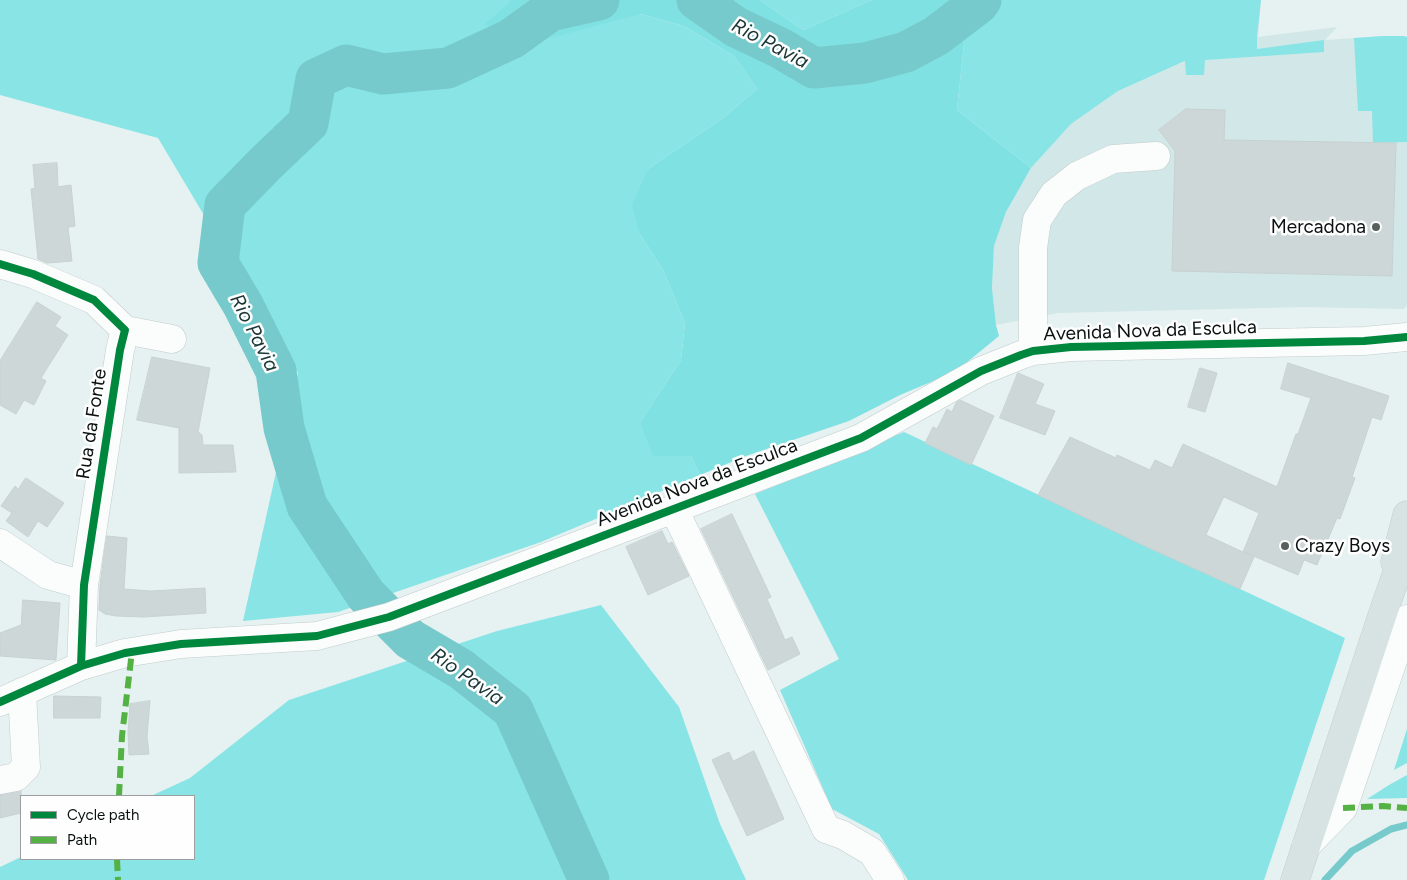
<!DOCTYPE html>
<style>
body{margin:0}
#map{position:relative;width:1407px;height:880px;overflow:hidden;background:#e6f1f1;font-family:Figtree,sans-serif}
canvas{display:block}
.legend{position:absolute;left:20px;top:795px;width:175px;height:65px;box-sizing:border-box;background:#fefefe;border:1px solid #9c9f9f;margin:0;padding:6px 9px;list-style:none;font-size:15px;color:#0a1111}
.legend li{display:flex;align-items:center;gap:10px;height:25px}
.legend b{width:25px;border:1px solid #9c9f9f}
</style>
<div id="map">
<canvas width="1407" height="880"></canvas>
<ul class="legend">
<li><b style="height:6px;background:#00873e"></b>Cycle path</li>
<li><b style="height:6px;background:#54b144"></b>Path</li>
</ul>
</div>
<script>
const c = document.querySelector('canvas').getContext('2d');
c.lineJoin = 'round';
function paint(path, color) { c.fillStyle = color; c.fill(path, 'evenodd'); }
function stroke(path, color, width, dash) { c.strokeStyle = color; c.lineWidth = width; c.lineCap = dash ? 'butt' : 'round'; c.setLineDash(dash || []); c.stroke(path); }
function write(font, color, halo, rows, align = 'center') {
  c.font = font + ' Figtree,sans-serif'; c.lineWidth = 5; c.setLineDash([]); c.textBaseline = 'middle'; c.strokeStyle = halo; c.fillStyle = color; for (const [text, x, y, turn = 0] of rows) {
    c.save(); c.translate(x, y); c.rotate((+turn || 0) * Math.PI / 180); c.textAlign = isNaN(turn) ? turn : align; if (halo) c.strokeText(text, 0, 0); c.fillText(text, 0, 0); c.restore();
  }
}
paint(new Path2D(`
 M1183,0H1261L1258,37L1337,27L1325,40L1384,36H1404L1407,37V306L1403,309L1304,307L1058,313L996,325L992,288L994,246L1006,212L1031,168L1071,124L1118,91L1186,61Z`), '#d2e7e7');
paint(new Path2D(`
 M0,0H641L640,14L684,26L734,56L757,89L723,118L648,169L639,233L663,270L685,323L681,360L640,422L691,456L700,475L541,542L338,612L243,621L298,373L158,138L0,95Z
 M760,0H872L803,30Z
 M949,0H1261L1257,37V49L1324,40V52L1205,60L1204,75H1186L1185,61L1118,91L1071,124L1031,168L957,110L964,43Z
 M1384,36H1404L1407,37V142L1373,143L1372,111H1358L1354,38Z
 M904,432L1345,638L1264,880H908L879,834L832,809L780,690L839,659L755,494Z
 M601,605L679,707L720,824L746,880H0V867L21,857V859H194V796H151L190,778L289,700L497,631Z
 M1407,729V763L1394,770Z
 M1407,775V798L1367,799L1389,785Z`), '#88e4e5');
paint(new Path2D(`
 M512,0H760L803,30L872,0H949L964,43L957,110L1031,168L1006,212L994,246L992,288L996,325L999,336L955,372L900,395L849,421L746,456L700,475L691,456H653L640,422L681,360L685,323L663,270L639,233L632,205L648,169L723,118L757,89L734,56L684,26L640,14L550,38L484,25Z`), '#80e1e3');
stroke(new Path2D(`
 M1325,880L1352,851L1391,829L1407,825`), '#76cacc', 7);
stroke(new Path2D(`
 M697,0L736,27L780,48L814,68L865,63L906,52L936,36L978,4L981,0
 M589,880L513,710L461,669L410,639L366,595L307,506L284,428L276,371L243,305L218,263L225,205L266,163L308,123L316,79L346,65L383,74L448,68L511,39L550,11L599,0`), '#76cacc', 41);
const building = new Path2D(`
 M1186,109L1225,110L1224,140L1396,143L1392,276L1172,271L1175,151L1159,130Z
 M57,163L58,187L71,185L75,226L68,227L72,261L47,263L38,259L31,189L35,188L33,165Z
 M37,302L61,317L55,326L68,335L41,378L46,381L34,405L24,400L16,414L0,405V361Z
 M152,357L210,368L198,432L202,435L203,445H233L236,472L179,473V428L137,420Z
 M1288,363L1389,396L1381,420L1372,417L1352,477L1355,478L1340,519L1337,518L1317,565L1304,560L1298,575L1244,552L1254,557L1240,589L1151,549L1038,495L1070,437L1116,458L1117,455L1150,470L1155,460L1172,468L1183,444L1277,487L1296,434H1298L1311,398L1281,389ZM1224,497L1259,513L1243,552L1206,535Z
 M1200,368L1217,373L1205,412L1188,407Z
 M1018,373L1044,384L1035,404L1055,411L1045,435L1000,418Z
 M960,400L994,416L971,465L925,443L933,427L937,429L947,409L952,412L956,403Z
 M26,478L64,503L47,527L38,521L28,537L6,521L12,513L1,506L15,486L18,489Z
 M732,514L771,597L767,599L785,640L792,637L800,654L768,670L701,529Z
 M662,531L668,544L672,542L689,576L648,595L626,547Z
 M107,536L127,538L124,589L151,591L205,588L206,613L144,617L116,616L105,614L99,610L100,586Z
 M23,600L60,603L56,660L0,656V633L21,625Z
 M54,696L101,697L100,718H54Z
 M150,701L147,736L149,754L129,755L128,733L130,704Z
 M754,751L784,819L747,836L712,760L729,752L733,761Z
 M21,791V813L0,818V795Z`);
paint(building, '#ced7d7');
stroke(building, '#c7d1d1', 1);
const minor = new Path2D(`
 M0,264L33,274L94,300L125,330L120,350L84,585L81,666
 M125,330L172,339
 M1033,351V248L1037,220L1054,194L1077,176L1113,159L1156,156
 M674,509L826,829L843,835L872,852L890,880
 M0,543L48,575L84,585
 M0,702L81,666L125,653L181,644L317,636L389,617L861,438L981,371L1021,355L1033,351L1071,347L1364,341L1407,337
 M0,780L16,777L26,767L22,692
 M1306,846L1343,808L1407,619`);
const major = new Path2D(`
 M1395,562L1407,515
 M1295,880L1383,613L1407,544`);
stroke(minor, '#c3cbcb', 29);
stroke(major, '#c5cbcb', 29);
stroke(minor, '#fbfdfd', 28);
stroke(major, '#d7e3e3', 28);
stroke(new Path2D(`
 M119,796L122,736L132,651
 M1343,808L1383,806L1407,808
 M117,859L118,880`), '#54b144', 6, [12, 6]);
stroke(new Path2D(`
 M0,264L33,274L94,300L125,330L120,350L84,585L81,666
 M0,702L81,666L125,653L181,644L317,636L389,617L861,438L981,371L1021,355L1033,351L1071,347L1364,341L1407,337`), '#00873e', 8);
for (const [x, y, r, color] of [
 [1376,227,5,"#575f5f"],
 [1285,546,5,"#575f5f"]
]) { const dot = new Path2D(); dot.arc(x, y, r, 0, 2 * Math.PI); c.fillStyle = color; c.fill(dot); stroke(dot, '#fefefe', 2); }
write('19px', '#0a1111', '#fefefe', [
 ["Mercadona",1366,227],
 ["Crazy Boys",1295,546,"left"]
], 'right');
write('19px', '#0a1111', '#fefefe', [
 ["Avenida Nova da Esculca",1150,331,-2],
 ["Rua da Fonte",92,424,-81],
 ["Avenida Nova da Esculca",697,483,-21]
]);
write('italic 20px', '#1b3435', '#fefefe', [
 ["Rio Pavia",770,44,28],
 ["Rio Pavia",254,333,63],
 ["Rio Pavia",467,677,35]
]);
</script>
